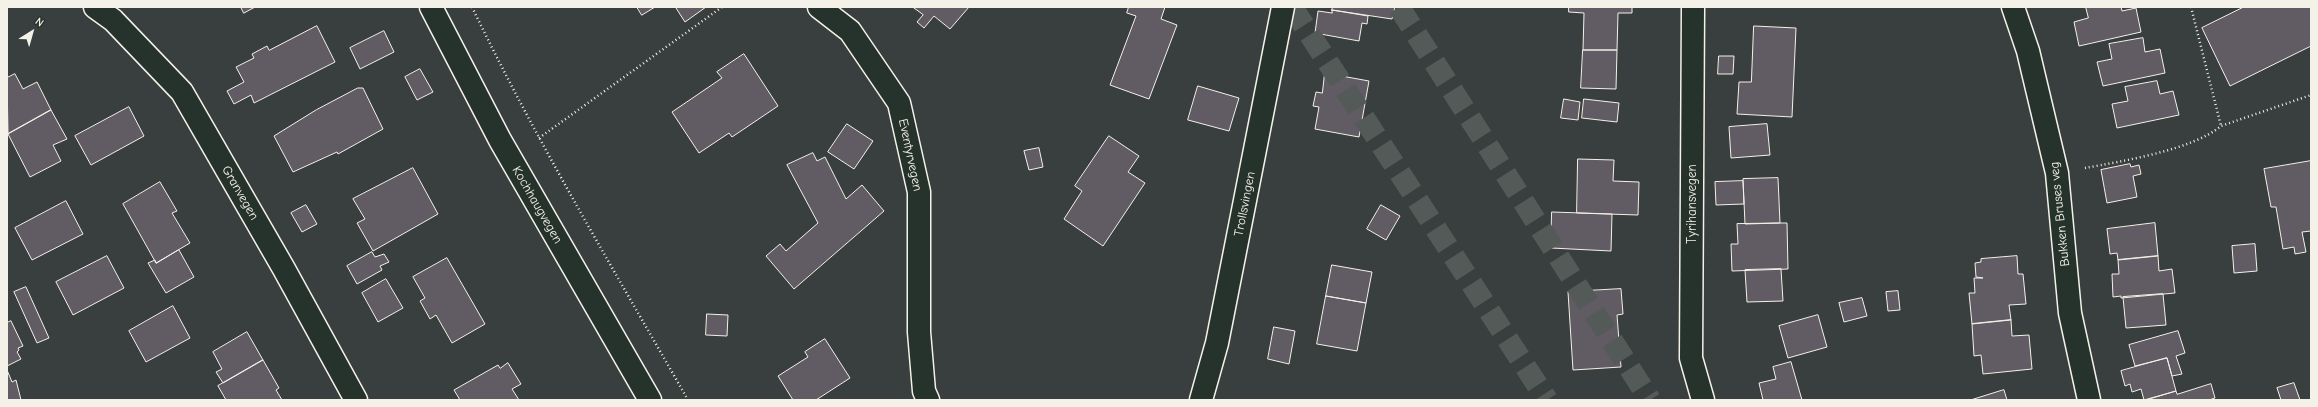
<!DOCTYPE html>
<style>
body{margin:0}
#map{position:relative;width:2318px;height:407px;overflow:hidden;background:#383f3e;font-family:"Comic Neue",sans-serif}
canvas{display:block}
.frame{position:absolute;inset:0;border:8px solid #f4f1e8;pointer-events:none}
.north{position:absolute;left:12px;top:12px;width:40px;height:40px;-webkit-text-stroke:3px #26332d;paint-order:stroke;rotate:37deg;font-size:11px;font-weight:700;line-height:16px;text-align:center;color:#f4f1e8}
.north::after{content:'';display:block;margin:auto;width:14px;height:18px;background:#f4f1e8;clip-path:polygon(50% 0,100% 100%,50% 72%,0 100%)}
</style>
<div id="map">
<canvas width="2318" height="407"></canvas>
<div class="frame"></div>
<div class="north">N</div>
</div>
<script>
const c = document.querySelector('canvas').getContext('2d');
c.lineJoin = 'round';
function paint(path, color) { c.fillStyle = color; c.fill(path, 'evenodd'); }
function stroke(path, color, width, dash) { c.strokeStyle = color; c.lineWidth = width; c.lineCap = dash ? 'butt' : 'round'; c.setLineDash(dash || []); c.stroke(path); }
function write(font, color, halo, rows, align = 'center') {
  c.font = font + ' "Comic Neue",sans-serif'; c.lineWidth = 4; c.setLineDash([]); c.textBaseline = 'middle'; c.strokeStyle = halo; c.fillStyle = color; for (const [text, x, y, turn = 0] of rows) {
    c.save(); c.translate(x, y); c.rotate((+turn || 0) * Math.PI / 180); c.textAlign = isNaN(turn) ? turn : align; if (halo) c.strokeText(text, 0, 0); c.fillText(text, 0, 0); c.restore();
  }
}
const building = new Path2D(`
 M241,7H255L244,13Z
 M637,7H655L642,15Z
 M706,7L685,22L676,8V7Z
 M913,7H969L950,29L934,16L924,28L917,22L923,15Z
 M1129,7H1165L1161,19L1177,25L1149,99L1110,85L1136,16L1127,13Z
 M1333,7H1395L1392,19L1332,10Z
 M1569,7H1632V13H1618L1617,50H1583L1584,13L1569,12Z
 M2086,7H2121L2122,11L2136,8L2141,32L2079,46L2074,22L2088,18Z
 M2244,7H2311V46L2230,86L2202,28Z
 M1332,10L1368,16L1367,24L1362,23L1359,41L1315,33L1318,11L1332,13Z
 M317,26L335,62L254,103L251,95L234,104L227,91L244,82L236,67L254,58L252,54L267,46L269,50Z
 M1754,26L1796,28L1792,117L1737,114L1739,82H1751Z
 M384,31L394,52L360,69L350,48Z
 M2143,38L2145,52L2160,49L2165,73L2103,86L2097,62L2112,59L2109,44Z
 M1583,50H1617L1616,89L1581,88Z
 M744,54L778,106L732,137L729,133L699,153L672,112L722,78L717,72Z
 M1719,56H1734L1733,74H1718Z
 M420,69L433,92L417,100L405,77Z
 M1325,73L1369,81L1359,137L1315,129L1319,107L1313,106L1316,92L1322,93Z
 M15,74L23,89L37,82L51,110L8,134L7,78Z
 M2157,81L2160,94L2173,91L2179,115L2117,128L2112,104L2128,101L2125,87Z
 M1198,86L1239,98L1229,131L1188,120Z
 M358,88H363L383,129L338,154L337,152L293,172L274,136L316,110Z
 M1564,99L1580,102L1578,120L1561,118Z
 M1584,99L1619,103L1617,122L1582,118Z
 M129,107L144,136L91,165L75,136Z
 M51,110L67,139L53,145L61,161L30,177L8,134Z
 M847,124L873,141L854,169L828,152Z
 M1767,124L1770,155L1731,158L1729,127Z
 M1109,136L1139,156L1128,172L1145,183L1103,246L1064,219L1082,191L1075,186Z
 M1039,148L1043,167L1029,170L1024,151Z
 M813,153L817,161L825,157L846,199L862,185L884,211L794,289L766,256L780,244L786,251L818,223L787,165Z
 M1578,159L1614,160L1613,181L1639,182L1638,215L1577,213Z
 M2311,161V231L2302,232L2306,252L2295,254L2294,247L2283,249L2276,207H2271L2264,169Z
 M2130,164L2131,167L2139,165L2141,174L2133,176L2137,197L2107,203L2101,170Z
 M413,168L438,214L373,251L357,223L365,219L353,199Z
 M1778,178L1780,223L1745,224L1743,179Z
 M1743,181L1744,204L1716,205L1715,182Z
 M160,182L177,211L172,213L190,243L156,263L123,204Z
 M66,201L83,234L32,260L15,228Z
 M306,205L317,224L302,232L291,213Z
 M1381,205L1400,216L1386,240L1367,229Z
 M1552,212L1612,214L1611,251L1551,248Z
 M1780,223H1787L1788,269L1732,271L1731,244H1738L1737,224Z
 M2155,223L2158,256L2118,260L2117,253L2110,254L2107,229Z
 M2255,244L2257,271L2234,273L2232,246Z
 M179,250L194,277L166,293L148,263L155,260L156,263Z
 M372,252L375,257L384,254L389,262L380,266L382,270L357,284L347,266Z
 M107,256L124,288L73,315L56,282Z
 M2017,256L2018,274H2023L2026,304L2009,305L2011,320L1972,324L1969,293H1975L1974,278H1983L1976,277L1975,263L1981,262V259Z
 M2158,256L2159,271L2172,269L2175,293L2121,298V296L2113,297L2112,274H2119L2118,260Z
 M447,258L485,324L452,343L436,315L430,319L420,301L425,298L413,277Z
 M1332,265L1372,272L1366,303L1326,296Z
 M1781,269L1783,301L1747,302L1745,270Z
 M386,279L403,308L378,322L362,293Z
 M26,287L49,338L37,343L14,292Z
 M1621,289L1623,314L1617,315L1621,367L1573,370L1568,292Z
 M1898,291L1900,310L1888,311L1886,292Z
 M2163,294L2166,325L2126,328L2123,297Z
 M1326,296L1366,303L1357,351L1317,344Z
 M1862,298L1867,316L1844,322L1839,303Z
 M173,306L190,338L146,362L129,331Z
 M707,314L728,315L727,336L706,335Z
 M1818,315L1827,347L1788,358L1779,326Z
 M2011,320L2012,336L2029,335L2032,369L1983,374L1981,355L1974,356L1972,324Z
 M11,321L23,346L18,348L19,350L17,352L21,359L7,366V323Z
 M1274,327L1295,331L1289,364L1268,359Z
 M2178,331L2185,353L2176,356L2182,374L2172,376L2167,358L2135,366L2129,345Z
 M247,332L263,360L223,383L216,372L222,369L213,352Z
 M825,339L850,378L816,400H793L778,376L808,357L805,352Z
 M2167,358L2176,391L2144,400L2141,389L2132,392L2130,384L2125,386L2121,371Z
 M263,360L279,388L276,390L282,400H226L218,386Z
 M1791,362L1802,400H1763L1759,383L1776,379L1773,367Z
 M508,363L521,384L512,389L519,400H460L454,390L498,365L500,368Z
 M7,370L12,382L16,380L21,400H7Z
 M2294,383L2300,400H2281L2277,388Z
 M2211,384L2215,398L2209,400H2146L2176,391L2177,394Z
 M2004,390L2007,400H1971Z`);
paint(building, '#615b64');
stroke(building, '#f4f1e8', 1);
stroke(new Path2D(`
 M1292,7L1547,400
 M1399,7L1650,400`), '#545a58', 22, [22, 11]);
const street = new Path2D(`
 M95,7L113,20L182,92L284,269L356,400
 M819,7L850,31L899,103L919,192V332L924,391L928,400
 M1693,7L1691,358L1703,400
 M2013,7L2028,51L2057,173L2070,313L2089,400
 M1201,400L1217,343L1283,7`);
const primary = new Path2D(`
 M431,7L500,140L650,400`);
stroke(street, '#f4f1e8', 25);
stroke(primary, '#f4f1e8', 25);
stroke(new Path2D(`
 M472,7C537,142 614,270 688,400
 M2191,7L2221,126
 M539,138L722,7
 M2085,168C2123,161 2192,150 2221,126L2311,95`), '#f4f1e8', 2.5, [1, 3]);
stroke(street, '#26332d', 22);
stroke(primary, '#26332d', 22);
write('13px', '#f4f1e8', '#26332d', [
 ["Eventyrvegen",910,155,78],
 ["Granvegen",240,193,60],
 ["Trollsvingen",1245,204,-79],
 ["Tyrihansvegen",1692,204,-90],
 ["Kochhaugvegen",537,205,60],
 ["Bukken Bruses veg",2060,214,-96]
]);
</script>
